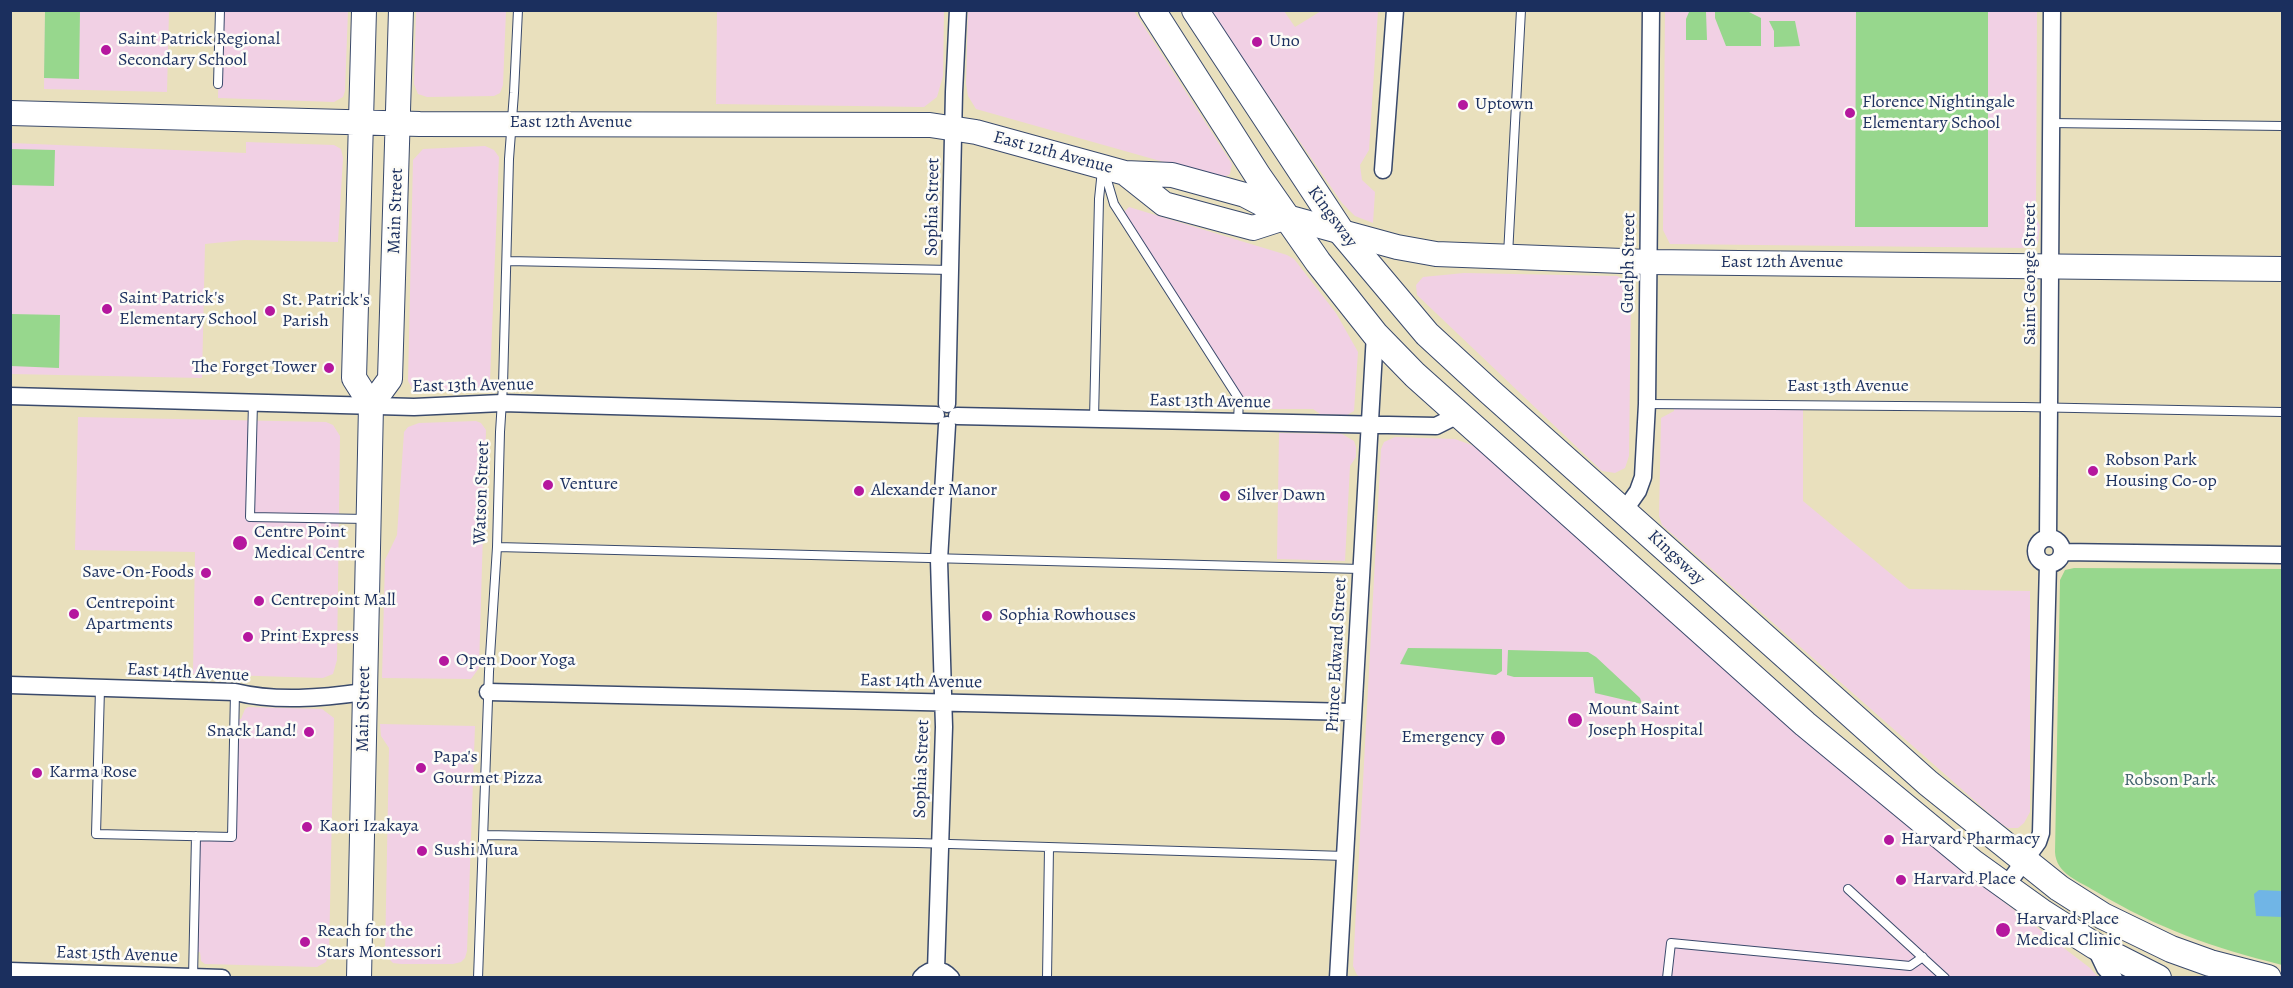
<!DOCTYPE html>
<style>
body{margin:0}
#map{position:relative;width:2293px;height:988px;overflow:hidden;background:#e9e0bd;font-family:Alegreya,serif}
canvas{display:block}
.frame{position:absolute;inset:0;border:12px solid #1b2f5e;pointer-events:none}
</style>
<div id="map">
<canvas width="2293" height="988"></canvas>
<div class="frame"></div>
</div>
<script>
const c = document.querySelector('canvas').getContext('2d');
c.lineJoin = 'round';
function paint(path, color) { c.fillStyle = color; c.fill(path, 'evenodd'); }
function stroke(path, color, width, dash) { c.strokeStyle = color; c.lineWidth = width; c.lineCap = dash ? 'butt' : 'round'; c.setLineDash(dash || []); c.stroke(path); }
function write(font, color, halo, rows, align = 'center') {
  c.font = font + ' Alegreya,serif'; c.lineWidth = 5; c.setLineDash([]); c.textBaseline = 'middle'; c.strokeStyle = halo; c.fillStyle = color; for (const [text, x, y, turn = 0] of rows) {
    c.save(); c.translate(x, y); c.rotate((+turn || 0) * Math.PI / 180); c.textAlign = isNaN(turn) ? turn : align; if (halo) c.strokeText(text, 0, 0); c.fillText(text, 0, 0); c.restore();
  }
}
paint(new Path2D(`
 M45,11H169L167,92L44,89Z
 M220,11H348L345,91L343,97L334,102L218,98Z
 M416,11H506L503,85L500,93L494,96L427,97L418,94L414,84Z
 M717,11H944L943,76L937,97L924,107L716,104Z
 M968,11H1134L1232,164L1230,174L1223,178L1217,177L976,109L968,96L966,84Z
 M1210,11H1284L1295,27L1321,11H1378L1369,150L1360,165L1362,180L1375,192L1373,223L1355,216L1342,203Z
 M1665,11H2037L2036,216L2040,226L2038,243L2028,248L1670,244L1663,230Z
 M246,142L334,145L341,149L343,158L338,242L244,240L205,244L202,378L11,374V143L246,153Z
 M485,146L494,150L499,157L490,381L487,387L480,390L422,393L412,388L408,381L413,160L423,149Z
 M1129,207L1287,255L1294,259L1336,313L1358,352L1354,411L1347,415L1320,414L1313,409H1256L1249,407L1125,215V211Z
 M1464,273L1617,276L1628,281L1631,293L1629,456L1625,468L1615,473L1602,471L1417,295L1416,285L1423,277Z
 M1674,404L1803,406V501L1909,589L2030,591V812L2024,823L2018,828H2008L1999,822L1662,525L1659,516L1661,418L1674,411Z
 M78,417L326,422L333,425L340,436L337,660L333,674L323,678L193,674L195,552L75,550Z
 M476,421L481,423L486,430L479,668L471,679L382,678L385,560L397,535L404,432L408,427L419,423Z
 M1279,433L1342,434L1354,441L1356,447V457L1350,466L1345,561L1277,559Z
 M1395,437L1455,439L1477,447L1818,751L1971,877L2090,968L2098,977L1362,978L1357,975L1353,966L1381,449L1384,442Z
 M248,707L322,709L334,718L329,954L326,962L317,967L205,964L201,961L200,952H193L196,836L231,837L235,719H241L245,709Z
 M380,724L475,726L467,951L465,958L461,962L453,964H401L393,963L385,955L389,748L381,736Z`), '#f1d0e4');
paint(new Path2D(`
 M45,11H80L79,79L44,78Z
 M1715,11H1747L1761,18V46H1726L1715,18Z
 M1856,11H1988V227H1855Z
 M1689,12H1706L1707,40H1686V19Z
 M1769,21H1795L1800,46L1774,47V31Z
 M11,149L55,150L54,186L11,185Z
 M11,314L60,315L59,368L11,366Z
 M2074,568L2282,569V965C2211,947 2159,929 2095,891C2079,881 2056,874 2055,852L2060,580L2065,570Z
 M1408,648L1502,649V671L1496,675L1400,664Z
 M1508,650L1588,652L1596,657L1640,698L1642,704L1595,693L1593,677H1514L1507,675Z`), '#97d78d');
paint(new Path2D(`
 M2259,890L2282,891V917L2256,916L2254,894Z`), '#70b5e6');
const lane = new Path2D(`
 M218,84L220,10
 M2051,123L2282,126
 M1104,170L1114,204L1239,399L1238,422
 M1508,255L1521,10
 M507,261L951,270
 M253,403L250,517L367,519
 M1647,404L2023,407L2282,412
 M1094,419L1099,199L1102,170
 M497,547L1361,569
 M100,689L96,834L232,837L235,692
 M485,835L917,843L1345,856
 M1848,889L1945,978
 M193,978L196,836
 M478,978L489,672L497,547L500,432L503,385L509,159L514,93L518,10
 M1047,978L1049,848
 M1667,978L1671,943L1910,966L1923,957`);
const street = new Path2D(`
 M1383,170L1395,10
 M10,396L414,407L502,403L936,415
 M947,404L954,92L958,10
 M957,416L1436,426L1460,414
 M1624,511L1638,491L1643,477L1647,404L1651,10
 M2048,538L2052,10
 M2036 551a13 13 0 1 1 26 0a13 13 0 1 1-26 0Z
 M2062,552L2282,555
 M10,685L235,692C276,702 322,698 364,692
 M488,692L1353,712
 M2006,886L2038,842L2041,833L2048,564
 M2095,947L2105,968L2114,978
 M936,970L944,727L939,560L947,425
 M10,971L222,978
 M921,978C931,967 942,968 951,978
 M1338,978L1375,334`);
const secondary = new Path2D(`
 M10,113L420,124L930,125L976,132L1125,173L1172,175L1245,195L1287,217L1397,247L1436,254L1649,262L2282,269
 M1125,173L1164,204L1223,220L1253,228L1287,217
 M371,405L390,379L401,10
 M359,978L371,405L354,378L364,10`);
const primary = new Path2D(`
 M1152,10L1258,176L1318,262L1375,334L1415,375L1805,724L1972,862L2043,913L2095,946L2158,978
 M1195,10L1342,233L1427,334L1489,391L1928,783L2059,888L2103,916L2171,949L2210,963L2268,978`);
stroke(lane, '#3a4a6c', 10);
stroke(street, '#3a4a6c', 19);
stroke(secondary, '#3a4a6c', 26);
stroke(primary, '#3a4a6c', 28);
stroke(lane, '#fff', 8);
stroke(street, '#fff', 16);
stroke(secondary, '#fff', 24);
stroke(primary, '#fff', 26);
for (const [x, y, r, color] of [
 [1257,42,6,"#b5179e"],
 [106,50,6,"#b5179e"],
 [1463,105,6,"#b5179e"],
 [1850,113,6,"#b5179e"],
 [107,309,6,"#b5179e"],
 [270,311,6,"#b5179e"],
 [329,368,6,"#b5179e"],
 [2093,471,6,"#b5179e"],
 [548,485,6,"#b5179e"],
 [859,491,6,"#b5179e"],
 [1225,496,6,"#b5179e"],
 [240,543,8,"#b5179e"],
 [206,573,6,"#b5179e"],
 [259,601,6,"#b5179e"],
 [74,614,6,"#b5179e"],
 [987,616,6,"#b5179e"],
 [248,637,6,"#b5179e"],
 [444,661,6,"#b5179e"],
 [1575,720,8,"#b5179e"],
 [309,732,6,"#b5179e"],
 [1498,738,8,"#b5179e"],
 [421,768,6,"#b5179e"],
 [37,773,6,"#b5179e"],
 [307,827,6,"#b5179e"],
 [1889,840,6,"#b5179e"],
 [422,851,6,"#b5179e"],
 [1901,880,6,"#b5179e"],
 [2003,930,8,"#b5179e"],
 [305,942,6,"#b5179e"]
]) { const dot = new Path2D(); dot.arc(x, y, r, 0, 2 * Math.PI); c.fillStyle = color; c.fill(dot); stroke(dot, '#fdfcf7', 2); }
write('18px', '#1b2f5e', '#fdfcf7', [
 ["Saint Patrick Regional",118,40],
 ["Secondary School",118,61],
 ["Uno",1269,42],
 ["Florence Nightingale",1862,103],
 ["Elementary School",1862,124],
 ["Uptown",1475,105],
 ["Saint Patrick's",119,299],
 ["Elementary School",119,320],
 ["St. Patrick's",282,301],
 ["Parish",282,322],
 ["The Forget Tower",317,368,"right"],
 ["Robson Park",2105,461],
 ["Housing Co-op",2105,482],
 ["Venture",560,485],
 ["Alexander Manor",871,491],
 ["Silver Dawn",1237,496],
 ["Centre Point",254,533],
 ["Medical Centre",254,554],
 ["Save-On-Foods",194,573,"right"],
 ["Centrepoint Mall",271,601],
 ["Centrepoint",86,604],
 ["Apartments",86,625],
 ["Sophia Rowhouses",999,616],
 ["Print Express",260,637],
 ["Open Door Yoga",456,661],
 ["Mount Saint",1588,710],
 ["Joseph Hospital",1588,731],
 ["Snack Land!",297,732,"right"],
 ["Emergency",1484,738,"right"],
 ["Papa's",433,758],
 ["Gourmet Pizza",433,779],
 ["Karma Rose",49,773],
 ["Kaori Izakaya",319,827],
 ["Harvard Pharmacy",1901,840],
 ["Sushi Mura",434,851],
 ["Harvard Place",1913,880],
 ["Harvard Place",2016,920],
 ["Medical Clinic",2016,941],
 ["Reach for the",317,932],
 ["Stars Montessori",317,953]
], 'left');
write('18px', '#1b2f5e', '#fdfcf7', [
 ["East 12th Avenue",571,123],
 ["East 12th Avenue",1053,153,15],
 ["Sophia Street",933,207,-89],
 ["Main Street",396,211,-88],
 ["Kingsway",1332,217,54],
 ["Guelph Street",1629,263,-89],
 ["East 12th Avenue",1782,263],
 ["Saint George Street",2031,274,-90],
 ["East 13th Avenue",473,386,-1],
 ["East 13th Avenue",1848,387],
 ["East 13th Avenue",1210,402,1],
 ["Watson Street",482,493,-88],
 ["Kingsway",1676,558,43],
 ["Prince Edward Street",1337,655,-87],
 ["East 14th Avenue",188,673,3],
 ["East 14th Avenue",921,682,1],
 ["Main Street",364,709,-89],
 ["Sophia Street",922,769,-88],
 ["East 15th Avenue",117,955,2]
]);
write('18px', '#40616c', '#fdfcf7', [
 ["Robson Park",2170,781]
]);
</script>
